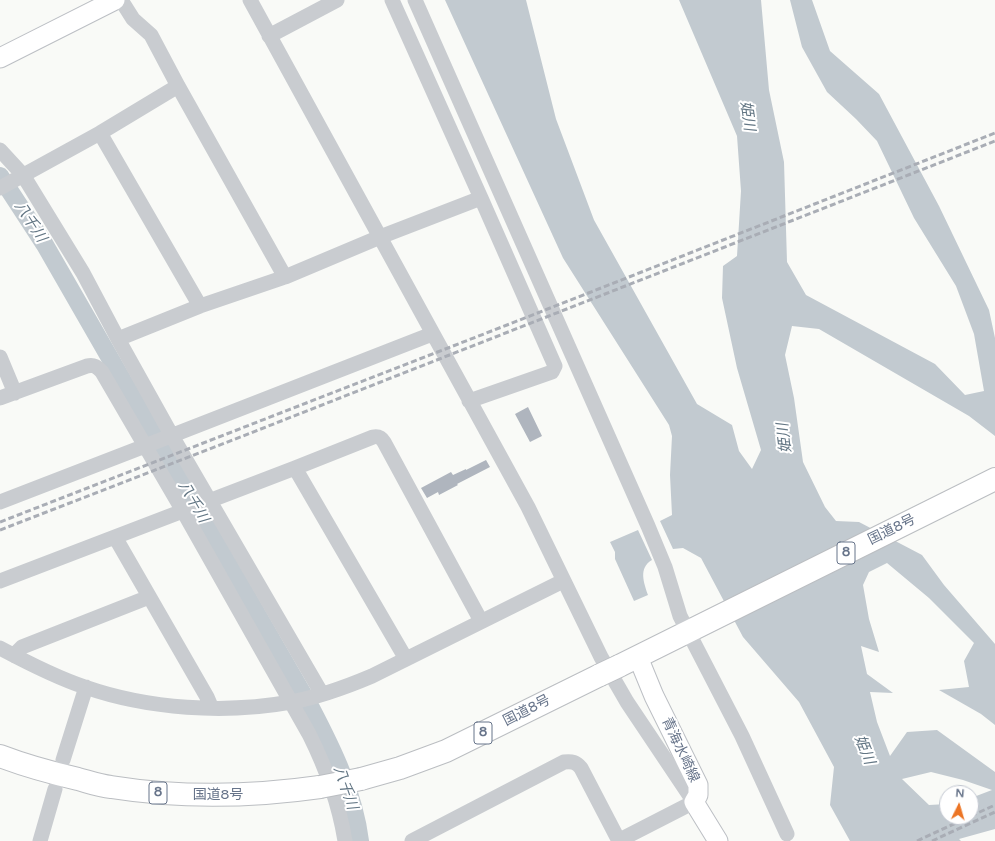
<!DOCTYPE html>
<meta charset="utf-8">
<style>
body{margin:0}
#map{position:relative;width:995px;height:841px;overflow:hidden;background:#f9faf7;font-family:"Varela Round",sans-serif}
canvas{display:block}
.north{position:absolute;left:939px;top:785px;width:40px;height:40px;box-sizing:border-box;background:#fff;border:1px solid #c2c7d0;border-radius:50%;rotate:5deg;font-size:11px;font-weight:700;line-height:16px;text-align:center;color:#67748a}
.north::after{content:'';display:block;margin:auto;width:14px;height:18px;background:#ec7525;clip-path:polygon(50% 0,100% 100%,50% 72%,0 100%)}
</style>
<div id="map">
<canvas width="995" height="841"></canvas>
<div class="north">N</div>
</div>
<script>
const c = document.querySelector('canvas').getContext('2d');
c.lineJoin = 'round';
function paint(path, color) { c.fillStyle = color; c.fill(path, 'evenodd'); }
function stroke(path, color, width, dash) { c.strokeStyle = color; c.lineWidth = width; c.lineCap = dash ? 'butt' : 'round'; c.setLineDash(dash || []); c.stroke(path); }
function write(font, color, halo, rows, align = 'center') {
  c.font = font + ' "Varela Round","Noto Sans JP",sans-serif'; c.lineWidth = 4; c.setLineDash([]); c.textBaseline = 'middle'; c.strokeStyle = halo; c.fillStyle = color; for (const [text, x, y, turn = 0] of rows) {
    c.save(); c.translate(x, y); c.rotate((+turn || 0) * Math.PI / 180); c.textAlign = isNaN(turn) ? turn : align; if (halo) c.strokeText(text, 0, 0); c.fillText(text, 0, 0); c.restore();
  }
}
paint(new Path2D(`
 M445,0H526L556,119L594,220L697,404L732,425L739,451L752,469L761,450L737,368L722,298L723,266L737,256L741,191L737,136L679,0H761L769,90L784,162L787,262L806,295L935,364L965,395L984,391L974,334L956,286L914,218L877,141L856,119L827,92L802,47L790,0H812L830,51L879,94L939,206L989,310L995,338V436L969,416L819,329L792,326L785,355L794,398L803,462L825,507L836,521L859,522L922,555L944,585L995,644V725L981,714L939,690L969,687L964,661L974,643L929,598L887,563L869,572L863,585L869,619L879,652L861,646L867,674L893,693L870,692L877,722L890,756L907,732L937,730L995,772V829L959,839L961,841H850L830,805L834,767L799,702L743,637L701,558L683,548L673,549L660,521L672,515L670,475L672,436L669,425L563,258ZM931,772L963,780L992,790L971,798V817H947V804L929,805L902,779Z
 M638,530L652,560C638,568 644,583 648,595L634,601L615,559V552L610,542Z`), '#c2cad0');
stroke(new Path2D(`
 M0,176L45,245L311,708C333,750 354,793 360,841`), '#c2cad0', 18);
paint(new Path2D(`
 M528,407L542,436L530,442L515,414Z
 M486,460L490,467L457,484L458,485L439,495L438,492L427,498L421,488L451,472L453,475L466,469V470Z`), '#afb5be');
const major = new Path2D(`
 M0,58L115,0
 M638,657L654,696L698,785V795L694,802L718,841`);
const highway = new Path2D(`
 M619,666L995,479
 M0,756C26,766 52,773 78,779C89,782 100,786 111,787C180,798 250,797 320,787
 M361,779L400,768L446,751L600,675`);
stroke(major, '#bcbfc4', 21);
stroke(highway, '#bbbec2', 24);
stroke(new Path2D(`
 M121,0L133,19L151,35L178,86L285,277
 M250,0L528,507L601,657L627,702L694,802L618,841
 M392,0L481,198L555,366L552,372L469,401
 M415,0L648,526L665,567L680,616L742,736L787,834
 M269,36L337,0
 M100,133L200,306
 M0,150L23,175L83,273L118,339L172,436L322,694
 M0,188L100,133L178,86
 M118,339L200,306L285,277L380,237L481,198
 M0,357L15,393
 M0,398L87,366C94,364 97,367 102,372L183,511L309,734C326,768 339,804 345,841
 M295,468L406,659
 M0,502L145,446L432,334
 M115,537L207,697L210,704V708
 M0,581L295,468L373,437C378,436 381,437 384,442L481,621
 M0,648C28,663 55,677 85,687C148,709 225,714 291,702C319,697 346,687 372,676L563,581
 M15,656L18,651L22,647L149,597
 M63,760L86,687
 M40,841L55,789
 M412,841L564,762C572,761 576,762 581,768L619,841`), '#c9ccd0', 15);
stroke(major, '#fff', 19);
stroke(highway, '#fff', 22);
stroke(new Path2D(`
 M0,522L507,325L995,133
 M0,530L243,436L995,141
 M971,816L995,805
 M917,841L969,817
 M932,841L995,812`), '#a9adb5', 3, [6, 3]);
const highwayBridge = new Path2D(`
 M600,675L619,666
 M320,787L361,779`);
stroke(highwayBridge, '#bbbec2', 24, []);
stroke(highwayBridge, '#fff', 22);
for (const [x, y, w] of [
 [846,553,18],
 [483,733,18],
 [158,793,18]
]) { const box = new Path2D(); box.roundRect(x - w / 2, y - 11, w, 22, 3); c.fillStyle = '#fff'; c.fill(box); stroke(box, '#67748a', 1); }
write('bold 13px', '#67748a', null, [
 ["8",846,553],
 ["8",483,733],
 ["8",158,793]
]);
write('14px', '#67748a', '#fff', [
 ["国道8号",892,530,-26],
 ["国道8号",527,711,-27],
 ["青海水崎線",680,750,65],
 ["国道8号",218,795]
]);
write('italic 15px', '#637684', '#fff', [
 ["姫川",747,116,82],
 ["八千川",30,222,57],
 ["姫川",785,438,-97],
 ["八千川",193,502,60],
 ["姫川",864,750,68],
 ["八千川",345,788,71]
]);
</script>
